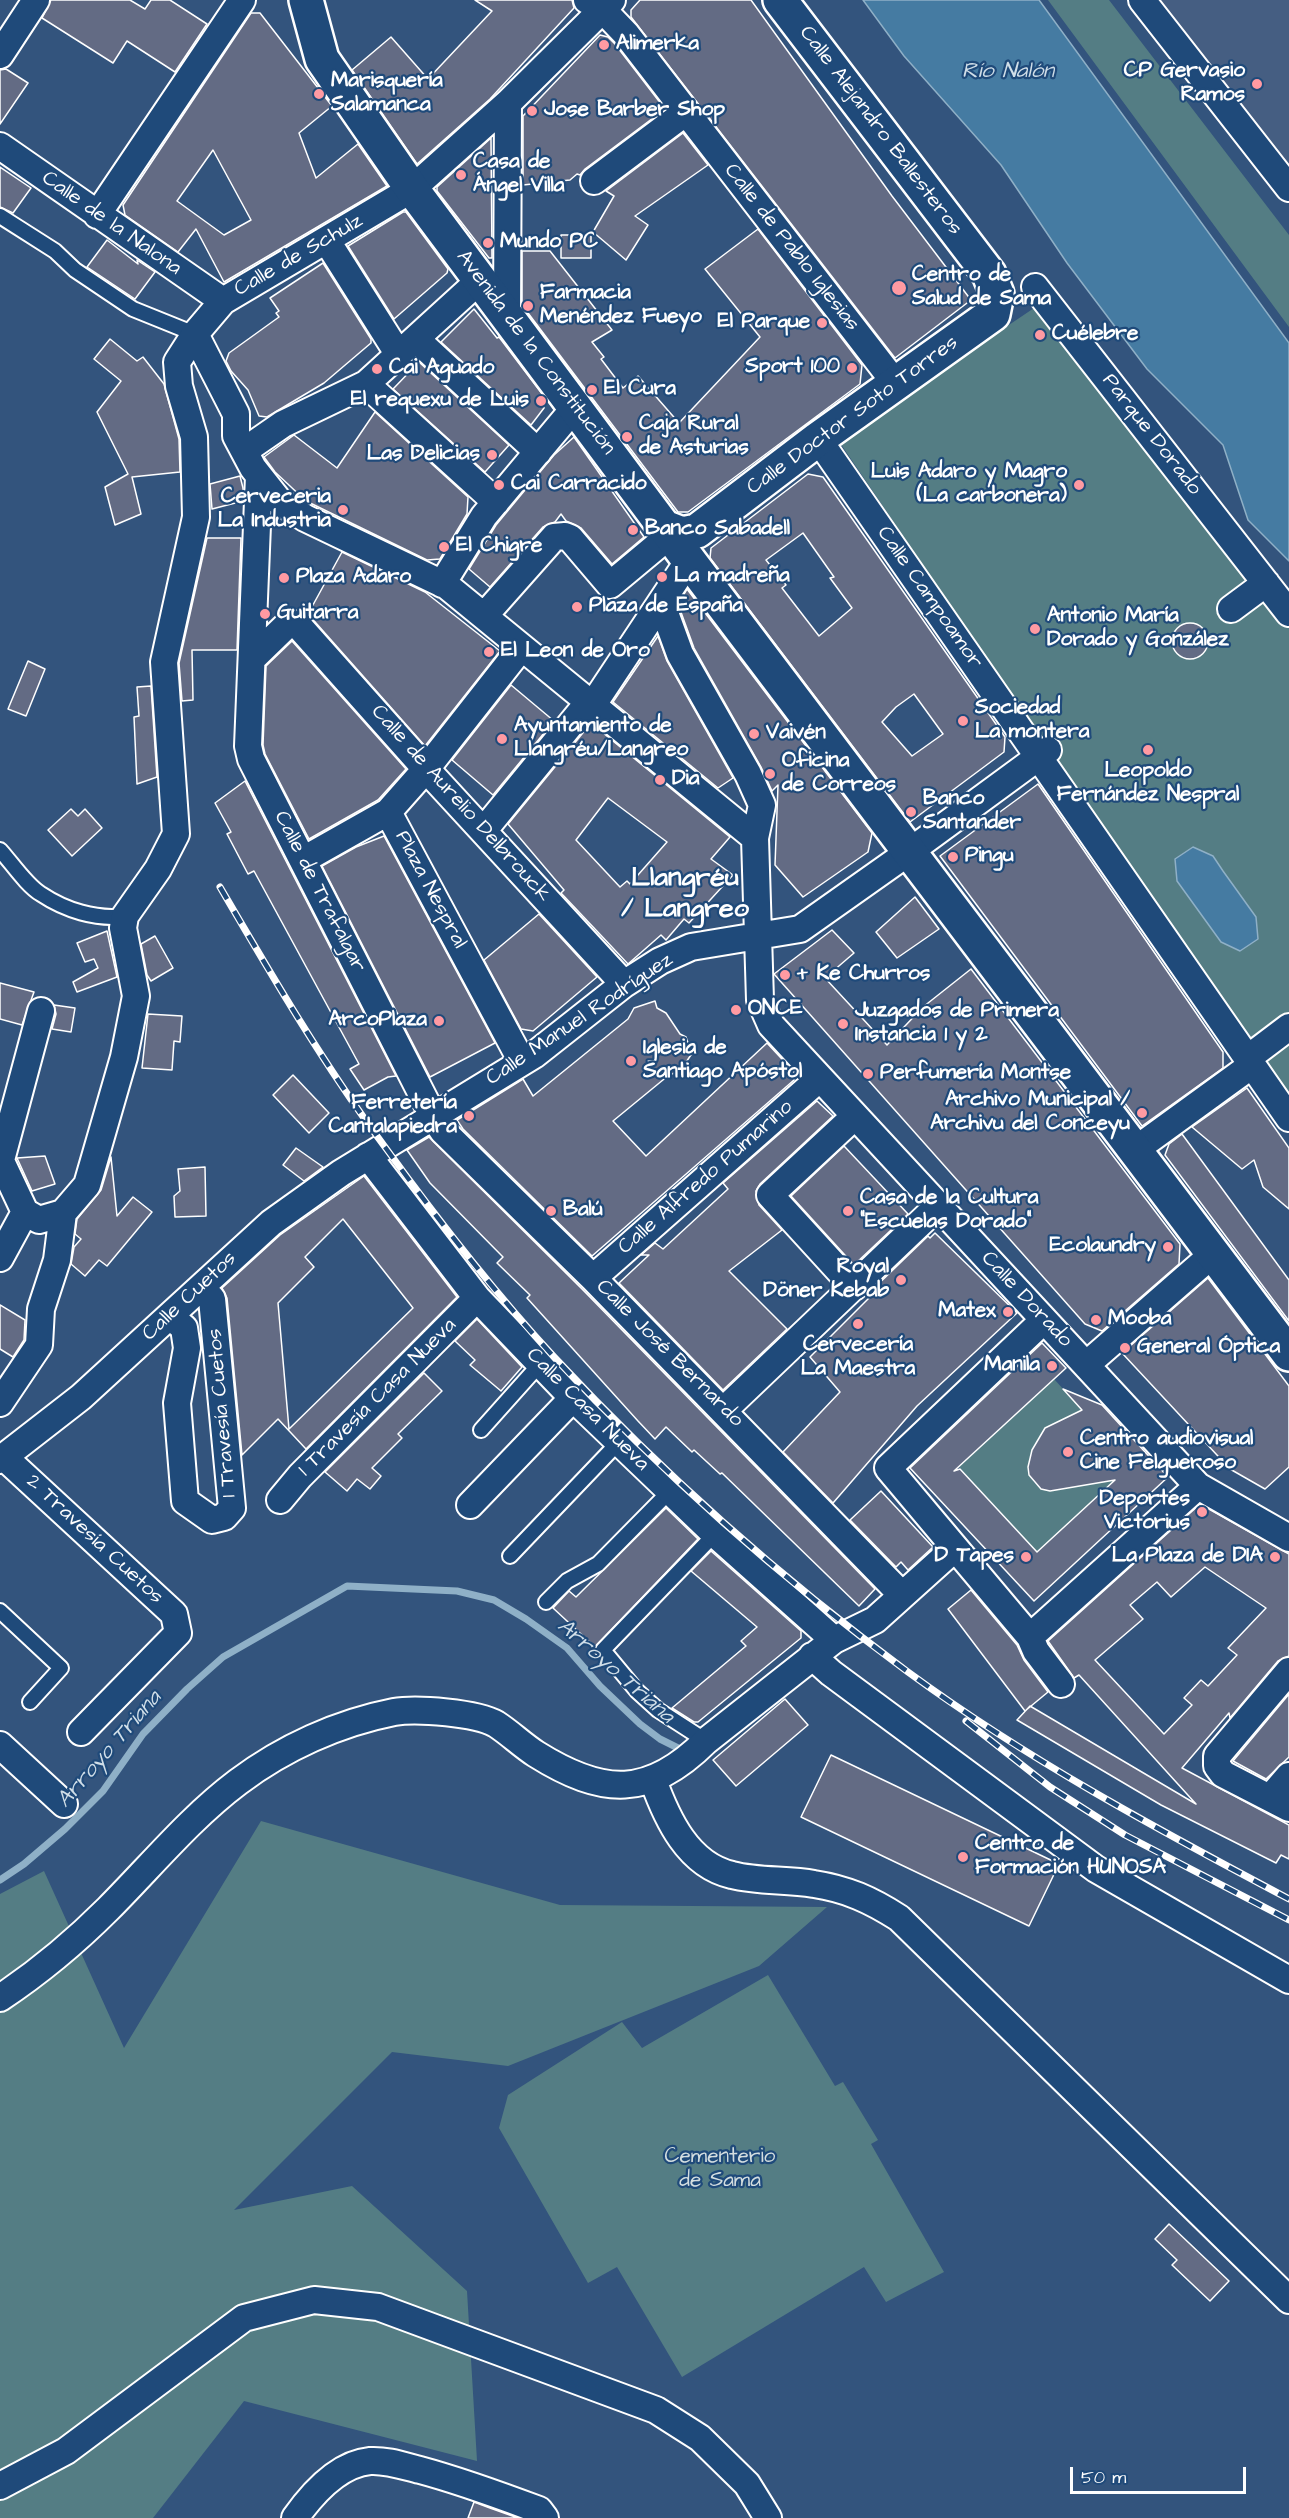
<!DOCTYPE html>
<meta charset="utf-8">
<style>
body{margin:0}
#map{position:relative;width:1289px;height:2518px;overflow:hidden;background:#33547d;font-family:"Architects Daughter",sans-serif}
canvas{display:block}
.scale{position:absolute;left:1070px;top:2467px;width:176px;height:27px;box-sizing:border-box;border:3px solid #fff;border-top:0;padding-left:8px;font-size:18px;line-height:21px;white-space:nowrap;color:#fff;-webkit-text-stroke:4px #1f4a7a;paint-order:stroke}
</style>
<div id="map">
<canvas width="1289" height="2518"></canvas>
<div class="scale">50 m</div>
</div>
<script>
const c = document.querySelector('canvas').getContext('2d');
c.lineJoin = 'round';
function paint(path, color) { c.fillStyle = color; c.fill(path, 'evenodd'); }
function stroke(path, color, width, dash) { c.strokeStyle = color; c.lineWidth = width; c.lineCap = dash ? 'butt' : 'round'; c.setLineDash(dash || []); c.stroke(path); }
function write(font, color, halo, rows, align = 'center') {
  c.font = font + ' "Architects Daughter",sans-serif'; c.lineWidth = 4.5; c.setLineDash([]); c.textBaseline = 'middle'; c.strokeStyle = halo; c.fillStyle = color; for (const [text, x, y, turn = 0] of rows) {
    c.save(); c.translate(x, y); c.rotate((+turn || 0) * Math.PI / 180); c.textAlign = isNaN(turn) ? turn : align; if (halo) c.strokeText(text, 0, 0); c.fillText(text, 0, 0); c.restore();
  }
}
paint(new Path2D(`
 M1159,0H1289V167Z`), '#455e82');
paint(new Path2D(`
 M1048,0H1109L1289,235V327Z
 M1046,300L1289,604V1098L1092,814L838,440Z
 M1054,1379L1086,1414C1074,1419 1057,1423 1046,1431C1026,1447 1019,1485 1050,1491L1133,1464L1037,1552L959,1467Z
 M261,1821L560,1905L827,1907L759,1966L508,2066L392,2052L234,2210L352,2186L467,2291L477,2461L244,2401L153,2518H0V1894L44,1871L124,2048Z
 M768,1975L835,2086L843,2082L878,2140L871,2144L944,2272L886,2302L864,2267L682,2377L617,2267L588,2283L499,2128L508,2095L622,2022L642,2048Z`), '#547d84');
const water = new Path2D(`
 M863,0H1039L1289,343V561L1248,520L1223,445L1147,369L1067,263L1001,165L904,56Z
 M1193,847L1213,856L1223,871L1256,917L1258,939L1240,951L1221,942L1177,881L1175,859Z`);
paint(water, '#457ba2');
stroke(water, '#8fb0c7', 1.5);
stroke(new Path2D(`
 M0,1880L24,1864L65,1829L103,1791L143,1734L187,1689L223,1657L347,1586L457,1591L494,1600L526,1619L567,1648L600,1686L640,1724L660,1739L680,1749`), '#8fb0c7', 7);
const building = new Path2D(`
 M51,0H130L145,9L151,0H170L207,24L175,72L127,41L113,63L42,18Z
 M475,0H572L574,8L490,99L417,164L352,70L391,37L428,79L492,11Z
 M640,0H751L892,196L971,300L895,358L631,17V10Z
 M251,13H260L332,106L299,133L316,178L358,144L387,186L224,282L196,229L178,252L125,215L123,205ZM213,150L251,220L224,235L177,201Z
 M600,35L608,37L615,44L665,109L585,169L580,175L577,174L570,180L523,185V116Z
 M6,69L28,83L0,124V70Z
 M683,133L708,165L635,216L648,225L626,260L593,232L614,196L606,191Z
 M491,138L492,258H489L437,191V187Z
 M0,167L31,188L13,213L0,207Z
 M403,212H406L448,269L447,273L394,319L348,246Z
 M758,229L862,365L860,384L688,512H678L522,305V251H550L612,330L592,342L604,357L601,359L623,388L638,376L679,423L760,337L705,269Z
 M561,235H591V258H561Z
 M107,240L138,264L137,260L155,272L135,299L87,267Z
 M323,263L371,339V343L324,383L267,417L259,416L248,390L231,371L226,361L229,353L279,317L276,313L279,311L270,298Z
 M474,309L497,338L499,337L543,395L544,408L531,425L441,342Z
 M110,339L137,361L143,357L164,384L179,439L180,472L132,477L141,514L115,525L105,487L128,474L97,412L121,381L94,359Z
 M419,362L509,445L485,472L393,389Z
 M375,412L468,497L467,514L440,559L427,560L306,501L275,472L264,457L294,435L337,468Z
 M574,437L644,537L612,564L581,528L566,521L561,514L555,522L543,527L490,587L469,569L496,525L554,455Z
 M808,474L823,477L1005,737L1004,752L910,822L710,558L711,548ZM803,533L834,577L830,578L852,608L819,636L782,588L786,585L766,560ZM914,694L943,734L912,756L882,722L896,707Z
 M240,476L243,488V501L212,509L210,484Z
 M207,538H241L237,650H192L193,700L182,701L179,663Z
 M342,552L425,592L500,651L425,746L308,614Z
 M687,589L872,833L868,852L803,897L775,865L778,785L772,791L761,767L694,648L678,604Z
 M1172 641a18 18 0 1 1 36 0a18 18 0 1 1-36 0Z
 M658,636L667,661L733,778L718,788L613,702Z
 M292,641L406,769L378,800L309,839L265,754L263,745L266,666Z
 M28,661L45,669L26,716L8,709Z
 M511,685L554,721L493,795L452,760Z
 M151,686L157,777L137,784L134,717L139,716L137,687Z
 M591,723L730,837L711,859L733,875L689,923L684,919L666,940L661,935L628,964L561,893L564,890L508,824ZM608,798L667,842L630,884L627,881L620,887L576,840Z
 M245,781L396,1076L388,1077L364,1090L350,1069L359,1064L254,871L248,874L227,834L231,832L215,803Z
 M1038,784L1223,1052V1068L1142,1126L940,856Z
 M71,809L78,816L85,809L102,828L72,856L48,830Z
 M384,836L495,1043L430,1077L322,866L356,847Z
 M915,897L939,929L897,958L876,932Z
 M539,914L597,977L533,1031L521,1029L484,960Z
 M832,930L854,953L825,978L887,1045L923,1007L971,969L1180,1244L1179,1264L1102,1331L1085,1324L774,974Z
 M107,931L117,977L77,992L73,982L98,968L94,959L85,962L77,943Z
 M155,936L173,968L151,981L147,975L141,944Z
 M0,983L34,992L22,1025L0,1019Z
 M655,1001L657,1008L666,1013L680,1034L686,1037L689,1046L695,1049L680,1071L669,1075L613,1121L646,1156L767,1043L794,1072V1080L592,1256L463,1129L457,1120L523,1079L533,1096L628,1019L634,1008Z
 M54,1005L75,1008L71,1032L52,1029L56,1014Z
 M148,1014L182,1016L180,1042L174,1041L172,1070L142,1068Z
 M293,1075L329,1113L309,1133L273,1095Z
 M1247,1088L1289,1148V1209L1263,1187L1254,1160L1242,1169L1192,1127Z
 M817,1101L833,1116L760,1184L756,1191L759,1205L782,1230L729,1271L787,1329L723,1390L619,1283L649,1255H641L655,1243L663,1249L728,1189L723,1183Z
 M1182,1134L1289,1280V1321L1165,1155L1169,1144Z
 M429,1137L582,1289L875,1589L859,1606L722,1473L720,1474L694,1450L692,1452L666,1427L655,1439L638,1421L527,1298L530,1295L497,1263L503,1257L430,1183L407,1150Z
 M844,1146L908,1214L854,1265L791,1196Z
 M296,1148L323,1167L304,1181L283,1165Z
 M45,1156L55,1184L32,1191L17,1158Z
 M111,1157L117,1216L133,1197L152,1212L107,1266L99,1260L85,1276L71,1264L74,1247L81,1239L75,1234L77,1219L101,1190Z
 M205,1167L206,1216L175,1217L174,1196L180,1191L178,1169Z
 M364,1176L457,1297L306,1449L278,1419L242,1455L227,1298L222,1288L280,1235ZM343,1219L413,1308L289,1429L278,1303L314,1267L305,1257Z
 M935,1233L1017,1313L917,1406L833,1503L783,1452L840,1392L810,1357L871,1296L869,1293L928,1236L930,1238Z
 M1208,1278L1289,1386V1467L1265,1489L1230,1469L1122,1353Z
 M0,1305L25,1320L24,1340L13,1357L0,1349Z
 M477,1319L522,1367L501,1391L470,1365L475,1360L455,1341Z
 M1042,1343L1066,1368L954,1471L960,1469L1037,1552L1115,1480L1050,1491L1041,1489L1029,1475L1028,1467L1032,1450L1045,1428L1082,1410L1063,1389L1102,1405L1168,1477L1034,1601L910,1468Z
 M424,1373L442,1391L398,1434L402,1438L372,1468L381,1476L370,1489L357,1479L347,1491L325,1472Z
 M881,1491L933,1547L908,1570L901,1562L896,1567L850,1520Z
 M1200,1504L1289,1554V1656L1278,1661L1230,1718L1229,1713L1182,1768L1289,1825V1859L1281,1855L1276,1863L1161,1805L1017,1720L1030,1706L1196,1804L1079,1675L1074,1678L1048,1641ZM1205,1567L1266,1608L1228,1648L1237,1655L1208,1686L1201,1680L1184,1698L1192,1705L1164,1734L1095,1660L1143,1619L1130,1605L1157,1582L1171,1597Z
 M666,1508L698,1539L595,1647L553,1608L569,1591L576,1597Z
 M711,1551L801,1631V1638L698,1722H694L672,1708L746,1646L741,1641L757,1627L691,1571Z
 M971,1590L1017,1645L1024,1660L1048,1692L1025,1711L948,1609Z
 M1289,1694V1757L1266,1779L1233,1761Z
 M785,1699L808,1725L736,1786L713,1760Z
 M831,1755L1059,1864L1029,1926L801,1817Z
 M1169,2224L1229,2281L1210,2301L1172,2265L1177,2260L1155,2239Z
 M474,2502L490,2508L518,2518H468Z`);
paint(building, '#636b84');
stroke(building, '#fff', 1.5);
const lane = new Path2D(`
 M0,216L55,251L75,270L133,309L195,334
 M0,850C11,862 27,886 41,894C65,910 96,920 125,916
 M481,1430L540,1364
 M510,1556L618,1443
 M546,1602L567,1581L598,1564L670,1491
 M0,1611L61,1668L30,1702
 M706,1741L658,1710L637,1691L603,1650L715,1534`);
const street = new Path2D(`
 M587,0L603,10L626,34L896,384
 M1142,0L1289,188
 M0,55L36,0
 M0,146L223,301
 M594,181L686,112
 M97,215L242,0
 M327,241L399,355
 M1035,287L1289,613
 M507,316L508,103
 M195,334L236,414V436L253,468L279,501L305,518L447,586L755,838L760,1000L771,1025L1198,1486L1289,1538
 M416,339L538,452
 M366,384L496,502
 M818,439L1289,1118
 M244,451L283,424L366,384L480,280
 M259,476L248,746L251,759L433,1116L443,1131L593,1278L902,1595
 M442,584L484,516L576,406
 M661,602L680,654L748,774L762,805L755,838
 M1231,609L1266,583
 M484,616L554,537L565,536L570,538L610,585L670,535
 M253,658L286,626L297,624L426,769L624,984
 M592,706L689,560
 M388,812L522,1062
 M484,830L588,703
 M303,860L388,812L426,769L521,648
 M1248,1058L1289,1027
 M1135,1150L1252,1065
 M368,1156L477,1298L573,1398L715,1534L834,1640
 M0,1159L25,1212L39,1220L63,1213L87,1185L124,1057L136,996L123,928L125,916L158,869L176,834L164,662L196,517L194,437L179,386L177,362L195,334L223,301L412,189L508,103L612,0
 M1,1160L41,1011
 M0,1258L25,1212
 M593,1278L820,1078
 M854,1287L770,1195L855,1116
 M170,1316L184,1328L187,1348L177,1403L185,1501L212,1520L224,1517L232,1508L212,1299L201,1288
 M1044,1320L888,1468L1030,1637L1036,1651L1061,1684
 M1086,1365L1213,1254
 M0,1403L39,1345L41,1309L57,1260L63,1213
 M724,1410L938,1206
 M4,1457L174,1614L178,1633L81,1732
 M0,1460L81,1397L271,1223L341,1173L534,1055L624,984L660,961L691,947L800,929L909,852L1048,750
 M280,1500L300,1476L477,1298
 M470,1505L573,1398
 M1030,1637L1198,1486
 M812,1656L831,1673L1096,1869L1289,1980
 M1289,1671L1217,1756V1766L1223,1774L1289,1808
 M0,1745L64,1804
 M653,1780C667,1819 688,1865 732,1875C759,1882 787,1879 814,1884C847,1889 871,1900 899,1918L1289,2300
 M1270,1798L1289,1776
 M0,1998C39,1972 75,1942 108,1909C150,1867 190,1818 238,1782C283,1748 338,1723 394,1712C417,1708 477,1713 496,1724C510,1733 522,1745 536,1754C603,1796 649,1798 706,1741L834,1640L875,1620L955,1548
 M0,2486L66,2451L244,2318L314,2300L378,2307L656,2410L700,2438L747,2484L768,2518
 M295,2518C312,2494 339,2464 370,2461C387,2460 404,2466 420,2470C461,2481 499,2495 539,2510L545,2518`);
const secondary = new Path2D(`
 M306,0L322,59L412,189L691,563L1289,1354
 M664,527L682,534L697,531L818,439L993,314L997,294L989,274L780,0`);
stroke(lane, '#fff', 18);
stroke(street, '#fff', 30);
stroke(secondary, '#fff', 38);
stroke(lane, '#1f4a7a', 14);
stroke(street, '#1f4a7a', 26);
stroke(secondary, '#1f4a7a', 33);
const rail = new Path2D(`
 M220,887C272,976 324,1065 385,1147C438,1220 494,1292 555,1358C662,1473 782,1579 908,1672C1028,1760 1159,1830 1289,1899
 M966,1721L1050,1787L1125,1835L1289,1920`);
stroke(rail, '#fff', 7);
stroke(rail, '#1f4a7a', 4.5, [14]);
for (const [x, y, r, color] of [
 [604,45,6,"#ff9aa2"],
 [1257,84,6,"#ff9aa2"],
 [319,94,6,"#ff9aa2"],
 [532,111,6,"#ff9aa2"],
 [461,175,6,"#ff9aa2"],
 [488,243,6,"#ff9aa2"],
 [899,288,8,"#ff9aa2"],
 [528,306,6,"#ff9aa2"],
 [822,323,6,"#ff9aa2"],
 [1040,335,6,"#ff9aa2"],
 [852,368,6,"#ff9aa2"],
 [377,369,6,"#ff9aa2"],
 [592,390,6,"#ff9aa2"],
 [541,401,6,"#ff9aa2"],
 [627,437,6,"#ff9aa2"],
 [492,455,6,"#ff9aa2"],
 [499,485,6,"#ff9aa2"],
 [1079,485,6,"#ff9aa2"],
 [343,510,6,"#ff9aa2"],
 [633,530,6,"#ff9aa2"],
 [444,547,6,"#ff9aa2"],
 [662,577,6,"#ff9aa2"],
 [284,578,6,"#ff9aa2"],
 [577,607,6,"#ff9aa2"],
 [265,614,6,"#ff9aa2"],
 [1035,629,6,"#ff9aa2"],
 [489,652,6,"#ff9aa2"],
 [963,721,6,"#ff9aa2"],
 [754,734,6,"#ff9aa2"],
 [502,739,6,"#ff9aa2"],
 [1148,750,6,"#ff9aa2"],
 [770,774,6,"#ff9aa2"],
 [660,780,6,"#ff9aa2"],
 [911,812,6,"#ff9aa2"],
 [953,857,6,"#ff9aa2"],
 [785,975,6,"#ff9aa2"],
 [736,1010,6,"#ff9aa2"],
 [439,1021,6,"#ff9aa2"],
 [843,1024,6,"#ff9aa2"],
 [631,1061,6,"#ff9aa2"],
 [868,1074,6,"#ff9aa2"],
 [1142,1113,6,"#ff9aa2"],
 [469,1116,6,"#ff9aa2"],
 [551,1211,6,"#ff9aa2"],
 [848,1211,6,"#ff9aa2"],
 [1168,1247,6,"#ff9aa2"],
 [901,1280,6,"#ff9aa2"],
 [1008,1312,6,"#ff9aa2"],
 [1096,1320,6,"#ff9aa2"],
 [858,1324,6,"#ff9aa2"],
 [1125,1348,6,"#ff9aa2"],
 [1052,1366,6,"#ff9aa2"],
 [1068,1452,6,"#ff9aa2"],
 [1202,1512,6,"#ff9aa2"],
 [1026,1557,6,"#ff9aa2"],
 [1275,1557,6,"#ff9aa2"],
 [963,1857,6,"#ff9aa2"]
]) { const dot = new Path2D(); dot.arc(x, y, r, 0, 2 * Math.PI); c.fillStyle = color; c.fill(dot); stroke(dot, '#1f4a7a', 2); }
write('bold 21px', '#fff', '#1f4a7a', [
 ["Alimerka",616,45],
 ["CP Gervasio",1245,72,"right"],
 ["Ramos",1245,96,"right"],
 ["Marisquería",331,82],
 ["Salamanca",331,106],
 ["Jose Barber Shop",544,111],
 ["Casa de",473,163],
 ["Ángel Villa",473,187],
 ["Mundo PC",500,243],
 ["Centro de",912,276],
 ["Salud de Sama",912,300],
 ["Farmacia",540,294],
 ["Menéndez Fueyo",540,318],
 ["El Parque",810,323,"right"],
 ["Cuélebre",1052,335],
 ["Sport 100",840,368,"right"],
 ["Cai Aguado",389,369],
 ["El Cura",604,390],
 ["El requexu de Luis",529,401,"right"],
 ["Caja Rural",639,425],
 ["de Asturias",639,449],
 ["Las Delicias",480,455,"right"],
 ["Luis Adaro y Magro",1067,473,"right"],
 ["(La carbonera)",1067,497,"right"],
 ["Cai Carracido",511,485],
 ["Cerveceria",331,498,"right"],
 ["La Industria",331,522,"right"],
 ["Banco Sabadell",645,530],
 ["El Chigre",456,547],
 ["La madreña",674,577],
 ["Plaza Adaro",296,578],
 ["Plaza de España",589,607],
 ["Guitarra",277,614],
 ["Antonio María",1047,617],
 ["Dorado y González",1047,641],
 ["El Leon de Oro",501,652],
 ["Sociedad",975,709],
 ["La montera",975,733],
 ["Ayuntamiento de",514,727],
 ["Llangréu/Langreo",514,751],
 ["Vaivén",766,734],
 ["Oficina",782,762],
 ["de Correos",782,786],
 ["Leopoldo",1148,772,"center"],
 ["Fernández Nespral",1148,796,"center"],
 ["Dia",672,780],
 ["Banco",923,800],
 ["Santander",923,824],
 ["Pingu",965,857],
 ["+ Ke Churros",797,975],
 ["ONCE",748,1010],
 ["Juzgados de Primera",855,1012],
 ["Instancia 1 y 2",855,1036],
 ["ArcoPlaza",427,1021,"right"],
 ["Iglesia de",643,1049],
 ["Santiago Apóstol",643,1073],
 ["Perfumería Montse",880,1074],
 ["Archivo Municipal /",1130,1101,"right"],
 ["Archivu del Conceyu",1130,1125,"right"],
 ["Ferretería",457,1104,"right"],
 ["Cantalapiedra",457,1128,"right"],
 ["Casa de la Cultura",860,1199],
 ["\"Escuelas Dorado\"",860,1223],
 ["Balú",563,1211],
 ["Ecolaundry",1156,1247,"right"],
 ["Royal",889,1268,"right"],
 ["Döner Kebab",889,1292,"right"],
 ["Matex",996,1312,"right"],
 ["Mooba",1108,1320],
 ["Cervecería",858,1346,"center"],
 ["La Maestra",858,1370,"center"],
 ["General Óptica",1137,1348],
 ["Manila",1040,1366,"right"],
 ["Centro audiovisual",1080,1440],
 ["Cine Felgueroso",1080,1464],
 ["Deportes",1190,1500,"right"],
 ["Victorius",1190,1524,"right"],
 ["D Tapes",1014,1557,"right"],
 ["La Plaza de DIA",1263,1557,"right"],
 ["Centro de",975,1845],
 ["Formación HUNOSA",975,1869]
], 'left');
write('21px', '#fff', '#1f4a7a', [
 ["Calle Alejandro Ballesteros",880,131,53],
 ["Calle de la Nalona",111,224,35],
 ["Calle de Pablo Iglesias",791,248,52],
 ["Calle de Schulz",299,256,-30],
 ["Avenida de la Constitución",535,353,53],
 ["Calle Doctor Soto Torres",853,416,-36],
 ["Parque Dorado",1151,435,52],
 ["Calle Campoamor",929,598,55],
 ["Calle de Aurelio Delbrouck",460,804,48],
 ["Plaza Nespral",430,890,62],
 ["Calle de Trafalgar",319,892,63],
 ["Calle Manuel Rodríguez",580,1020,-34],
 ["Calle Alfredo Pumarino",706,1178,-41],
 ["Calle Cuetos",190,1297,-43],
 ["Calle Dorado",1026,1300,47],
 ["Calle José Bernardo",669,1354,45],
 ["1 Travesía Casa Nueva",378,1398,-45],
 ["Calle Casa Nueva",587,1410,45],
 ["1 Travesía Cuetos",223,1413,-95],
 ["2 Travesía Cuetos",94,1540,43]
]);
write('21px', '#d4dee0', '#1f4a7a', [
 ["Cementerio",720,2158],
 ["de Sama",720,2182]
]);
write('italic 22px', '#d0dee8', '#1f4a7a', [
 ["Río Nalón",1008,72],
 ["Arroyo Triana",615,1672,41],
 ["Arroyo Triana",110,1750,-49]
]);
write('bold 27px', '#fff', '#1f4a7a', [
 ["Llangréu",685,879],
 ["/ Langreo",685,910]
]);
</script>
